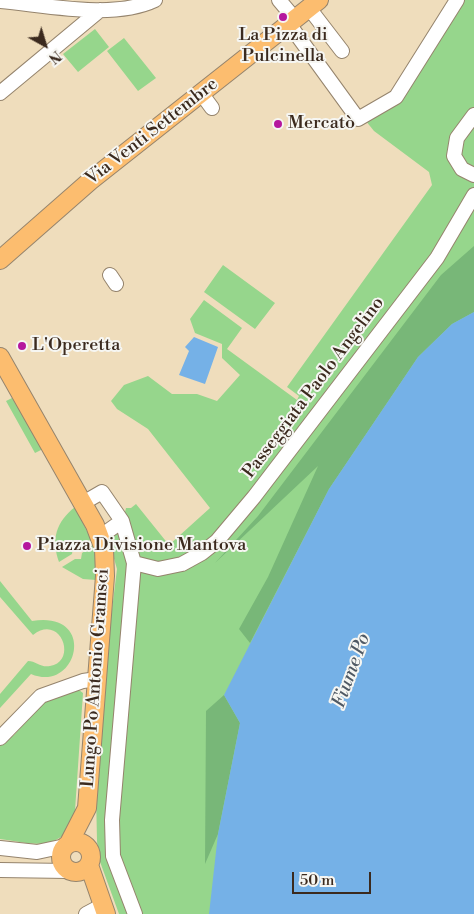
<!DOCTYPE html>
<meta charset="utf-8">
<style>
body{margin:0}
#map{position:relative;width:474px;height:914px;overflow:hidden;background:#efddbc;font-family:"Libre Bodoni",serif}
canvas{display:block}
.north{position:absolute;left:20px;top:20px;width:50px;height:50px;-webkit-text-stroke:4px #f6f6f2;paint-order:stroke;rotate:141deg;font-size:14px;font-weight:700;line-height:20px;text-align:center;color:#3b2a1e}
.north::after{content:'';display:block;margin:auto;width:18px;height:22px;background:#3b2a1e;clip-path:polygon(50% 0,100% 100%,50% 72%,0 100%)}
.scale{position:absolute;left:292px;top:872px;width:79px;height:22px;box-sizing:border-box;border:2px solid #3b2a1e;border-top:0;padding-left:6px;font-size:15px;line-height:18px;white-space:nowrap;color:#3b2a1e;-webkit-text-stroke:4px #f6f6f2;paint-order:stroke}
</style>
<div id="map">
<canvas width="474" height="914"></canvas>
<div class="north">N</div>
<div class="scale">50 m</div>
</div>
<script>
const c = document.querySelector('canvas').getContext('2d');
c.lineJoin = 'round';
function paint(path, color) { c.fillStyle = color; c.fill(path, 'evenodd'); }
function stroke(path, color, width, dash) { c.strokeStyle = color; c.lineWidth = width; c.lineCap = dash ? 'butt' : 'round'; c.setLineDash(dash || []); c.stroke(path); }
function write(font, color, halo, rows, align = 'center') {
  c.font = font + ' "Libre Bodoni",serif'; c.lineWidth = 4; c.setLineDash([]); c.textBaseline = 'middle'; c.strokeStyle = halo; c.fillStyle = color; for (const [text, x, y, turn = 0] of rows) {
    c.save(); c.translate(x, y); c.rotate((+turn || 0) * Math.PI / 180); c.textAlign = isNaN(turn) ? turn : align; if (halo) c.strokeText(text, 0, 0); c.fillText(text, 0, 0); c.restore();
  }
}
paint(new Path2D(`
 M457,0H474V914H119L99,859L97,841L96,793L106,658L117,569L105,527L125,512L126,508H131L136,504L169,545L210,508L148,429L117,409L111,401L124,385L148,376L172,394H197L217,401L240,375L222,358V344L195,333L190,319L204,300L242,328L227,349L297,400L299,396L287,387L432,185L429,172L374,131L361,115L396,99Z
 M95,29L109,47L78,72L63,54Z
 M124,38L156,78L138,91L107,51Z
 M223,265L275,303L255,329L204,292Z
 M12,398L43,449L35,453L6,401Z
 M75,507L91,539L79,549L73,548L72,554L59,562C51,539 56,522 75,507Z
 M93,545L97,564L96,580L83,579L62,567L75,559H81L82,553Z
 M0,581L32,621C98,610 78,694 31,674L0,708V694L28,661C36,661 41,668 50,666C78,662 61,613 33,635L0,597Z
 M79,690L83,693L74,825C52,852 31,843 0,839V745L14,735L43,702Z`), '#96d68c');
paint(new Path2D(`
 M474,246V312L452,324L418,357L329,489L250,643L239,629L268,577L318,466L215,563L258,516L441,275Z
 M224,695L240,723L218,834L205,864L206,711Z`), '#78b778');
paint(new Path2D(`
 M474,312V914H209L218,834L240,723L224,695L329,489L418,357L452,324Z
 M194,337L218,347L205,384L179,375L189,351L185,347Z`), '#75b1e7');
const minor = new Path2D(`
 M279,0L295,19
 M0,1C46,5 113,20 155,0
 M309,8L342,51
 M289,24L358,119L396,97L457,0
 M0,93L100,10
 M201,93L212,108
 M474,115L457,138L454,156L462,169L474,175
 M110,275L116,284
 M83,503L102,492L122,521L134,563L112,820L113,856L135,914
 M108,531L122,521
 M134,563L158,569L182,564L202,553L217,541L254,497L437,258L474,195
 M0,738L41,696L83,681L97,679
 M0,848L37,852L65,846
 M0,870L68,871
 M86,914L103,905`);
const major = new Path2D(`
 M0,260L90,181L319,0
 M0,357L95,525L104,549L105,576L87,808L69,843
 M61 857a15 15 0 1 1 30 0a15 15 0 1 1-30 0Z
 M89,865L106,914`);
stroke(minor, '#95846d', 16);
stroke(major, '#95846d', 20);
stroke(minor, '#fff', 14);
stroke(major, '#fcbd6f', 18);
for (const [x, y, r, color] of [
 [283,17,5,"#b5179e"],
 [278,124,5,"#b5179e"],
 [22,346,5,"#b5179e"],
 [27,546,5,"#b5179e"]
]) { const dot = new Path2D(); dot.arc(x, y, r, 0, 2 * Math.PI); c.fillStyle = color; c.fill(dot); stroke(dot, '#f6f6f2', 2); }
write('18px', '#3b2a1e', '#f6f6f2', [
 ["La Pizza di",283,36,"center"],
 ["Pulcinella",283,57,"center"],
 ["Mercatò",288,124],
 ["L'Operetta",32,346],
 ["Piazza Divisione Mantova",37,546]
], 'left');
write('18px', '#3b2a1e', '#f6f6f2', [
 ["Via Venti Settembre",152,132,-38],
 ["Passeggiata Paolo Angelino",314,388,-53],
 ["Lungo Po Antonio Gramsci",96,678,-86]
]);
write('italic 19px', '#4f5964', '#f6f6f2', [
 ["Fiume Po",352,671,-70]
]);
</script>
